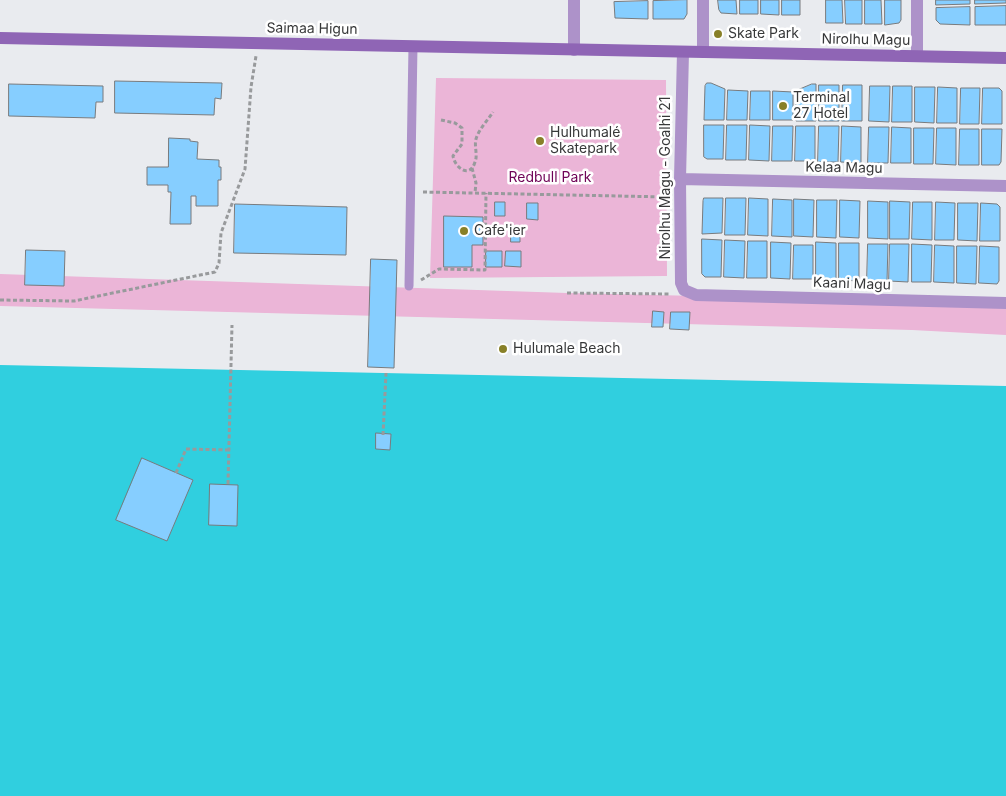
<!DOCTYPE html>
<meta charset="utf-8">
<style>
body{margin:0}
canvas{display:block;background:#e9ebef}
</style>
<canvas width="1006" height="796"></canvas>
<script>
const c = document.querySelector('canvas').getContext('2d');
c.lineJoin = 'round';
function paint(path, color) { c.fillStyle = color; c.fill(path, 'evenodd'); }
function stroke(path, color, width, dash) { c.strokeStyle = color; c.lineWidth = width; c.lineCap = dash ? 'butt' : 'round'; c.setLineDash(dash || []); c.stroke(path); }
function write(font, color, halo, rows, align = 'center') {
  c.font = font + ' Inter,sans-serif'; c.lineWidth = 5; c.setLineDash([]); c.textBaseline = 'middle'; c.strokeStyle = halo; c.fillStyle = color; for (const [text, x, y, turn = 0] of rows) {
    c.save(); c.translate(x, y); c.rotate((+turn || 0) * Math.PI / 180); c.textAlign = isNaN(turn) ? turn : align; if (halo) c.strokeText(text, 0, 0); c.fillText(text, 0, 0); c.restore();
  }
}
paint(new Path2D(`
 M436,78L666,80L667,276L430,278Z
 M0,274L567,293L1006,303V335L912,330L0,306Z`), '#ebb5d7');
paint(new Path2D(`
 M0,365L1006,386V796H0Z`), '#30cfdf');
const building = new Path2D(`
 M687,0V14L684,19H653V1Z
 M718,0H736L737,14L721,13L719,10Z
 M740,0H758V14H740Z
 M761,0H779V15L761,14Z
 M782,0H800V15H782Z
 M826,0H842L843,23H826Z
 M845,0H862V24H846Z
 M865,0H881L882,24H865Z
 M885,0H901V20L899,23L885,25Z
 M936,0H970V4L936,5Z
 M975,0H1006V3L975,4Z
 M648,1V19L615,18L614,2Z
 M1006,6V25H975V7Z
 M970,7V25L940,24L936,20V8Z
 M115,81L222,83L221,99L215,98L214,115L115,113Z
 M707,83H711L725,89L724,120H704L705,86Z
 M9,84L103,86V102H96L95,118L9,116Z
 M812,84H816V121H796V91Z
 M819,85H839V121H819Z
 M843,85H862V121H842Z
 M870,86H890L889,122L869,121Z
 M893,86H912V122H892Z
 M915,87H935L934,123L915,122Z
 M938,87L957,88V123H937Z
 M961,88H980L979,124H960Z
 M983,88H999L1002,91V124H982Z
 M728,90L748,91L747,120H727Z
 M751,91H770V120H750Z
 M773,91L793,92V120H773Z
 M704,125H724L723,159H707L704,157Z
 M727,125H747L746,160H726Z
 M750,125L770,126L769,161L749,160Z
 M773,126H793L792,161H772Z
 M796,126H815V161H795Z
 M819,126H839L838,162H818Z
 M842,126L861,127V163L841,162Z
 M869,127H889L888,163H868Z
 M892,127L911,128V163H891Z
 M914,128H934L933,164H914Z
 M937,128H956V165L936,164Z
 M960,129H979V165H959Z
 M982,129H1002L1001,162L999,165H982Z
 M169,138L190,139V141L198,142L197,159L219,160V167H221V180H218V206H196V196H191V224H170L171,192H168V185H147V167H168Z
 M704,198H723L722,233L702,234L703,201Z
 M726,198H746L745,235H725Z
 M749,198L768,199V236L748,235Z
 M773,199L792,200V237L772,236Z
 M794,199L814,200L813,237L794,236Z
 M817,200H837L836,238L817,237Z
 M840,200L860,201L859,238L840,237Z
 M868,201L888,202V239L868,238Z
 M890,201L910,202L909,239H890Z
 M495,202H505V216H495Z
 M913,202H932V240L912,239Z
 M936,202L955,203L954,240H935Z
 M527,203H538V220L527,219Z
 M958,203H978L977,241L958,240Z
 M981,203L997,204L1000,207V241H980Z
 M235,204L347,207L346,255L234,253Z
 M444,216L483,217V245H472V267H444Z
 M511,228L520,229V242H511Z
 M702,239L722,240L721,277H705L702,274Z
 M725,240L745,241L744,278L724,277Z
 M748,241H767V278H747Z
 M771,242L791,243L790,279L771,278Z
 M816,242L836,243V280L816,279Z
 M839,243H859V281L839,280Z
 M868,244H888L887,281H867Z
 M890,244H909L908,282L889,281Z
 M912,244L932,245L931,282H912Z
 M794,245H813V279H793Z
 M935,245L954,246V283L934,282Z
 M957,246H977L976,284L957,283Z
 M980,246L999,247V281L997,284L979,283Z
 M26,250L65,251L64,286L25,285Z
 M486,251H502V267H486Z
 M506,251H521V267L505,266Z
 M371,259L397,260L394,368L368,367Z
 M653,311L664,312L663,327H652Z
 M671,312H690L689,330L670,329Z
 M376,433L391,434L390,450L376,449Z
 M142,458L193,480L167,541L116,520Z
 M210,484L238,485L237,526L209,525Z`);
paint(building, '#86ceff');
stroke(building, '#787b7e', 1);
stroke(new Path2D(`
 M441,120L455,123L462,128V144L453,156C455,168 470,179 475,162C478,155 474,146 476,139C479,129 488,120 493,112
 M472,168L476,183L475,193
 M423,192L667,197
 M421,280L439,269L485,270L486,193
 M567,293L671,294
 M0,300L74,301L215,272L219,263L221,233L245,169L251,87L256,56
 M383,435L386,373
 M176,473L186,449L230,450
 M228,484L232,325`), '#989a9c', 3, [4, 2.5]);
stroke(new Path2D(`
 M409,286L413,46`), '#ad92c9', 9);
stroke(new Path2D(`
 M574,0V50
 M703,0V52
 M683,52L680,179L681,283L684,290L696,295L1006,303
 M917,56V0
 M680,179L1006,186`), '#ad92c9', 12);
stroke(new Path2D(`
 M0,38L1006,58`), '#8f65b5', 12);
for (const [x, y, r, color] of [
 [718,34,5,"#888028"],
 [783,106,5,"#888028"],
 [540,141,5,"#888028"],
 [464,231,5,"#888028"],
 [503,349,5,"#888028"]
]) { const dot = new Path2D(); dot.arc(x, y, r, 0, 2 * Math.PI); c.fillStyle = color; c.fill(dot); stroke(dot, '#fff', 2); }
write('14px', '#373839', '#fff', [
 ["Saimaa Higun",312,29,1],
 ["Nirolhu Magu",866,40,1],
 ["Kelaa Magu",844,168,1],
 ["Nirolhu Magu - Goalhi 21",666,178,-90],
 ["Kaani Magu",852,284,2]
]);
write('14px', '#373839', '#fff', [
 ["Skate Park",728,34],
 ["Terminal",793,98],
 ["27 Hotel",793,114],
 ["Hulhumalé",550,133],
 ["Skatepark",550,149],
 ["Cafe'ier",474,231],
 ["Hulumale Beach",513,349]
], 'left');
write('14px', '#6f0457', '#fff', [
 ["Redbull Park",550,178]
]);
</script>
